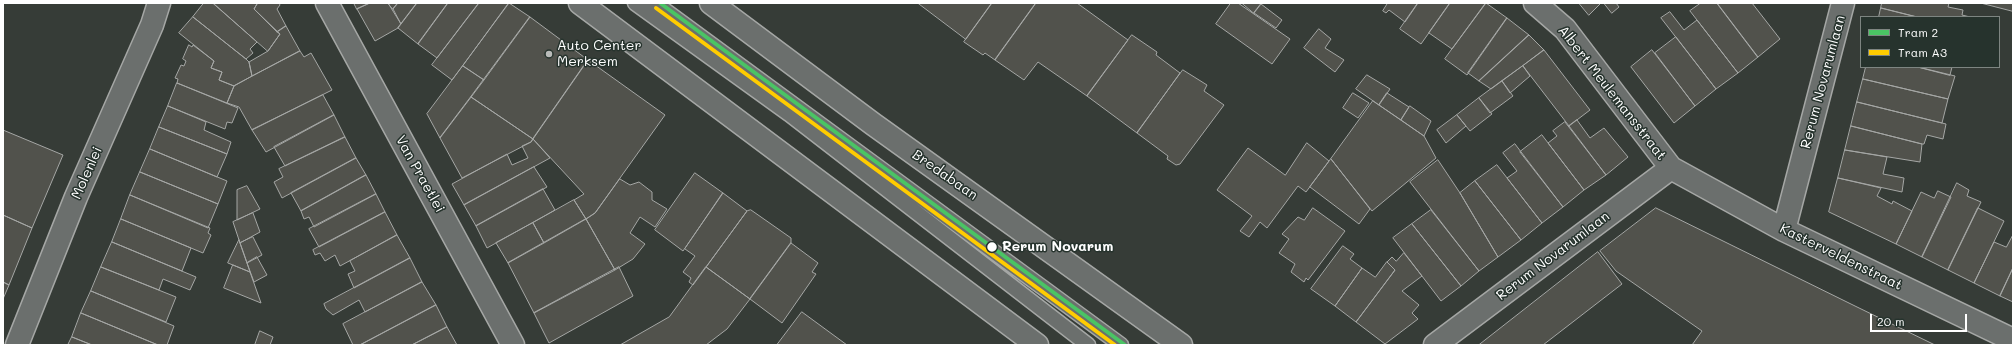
<!DOCTYPE html>
<style>
body{margin:0}
#map{position:relative;width:2016px;height:348px;overflow:hidden;background:#363c37;font-family:Mali,sans-serif}
canvas{display:block}
.frame{position:absolute;inset:0;border:4px solid #fff;pointer-events:none}
.legend{position:absolute;left:1860px;top:16px;width:140px;height:52px;box-sizing:border-box;background:#26332d;border:1px solid #7d8581;margin:0;padding:5px 7px;list-style:none;font-size:12px;color:#fff}
.legend li{display:flex;align-items:center;gap:8px;height:20px}
.legend b{width:20px;border:1px solid #7d8581}
.scale{position:absolute;left:1870px;top:314px;width:97px;height:18px;box-sizing:border-box;border:2px solid #fff;border-top:0;padding-left:5px;font-size:12px;line-height:14px;white-space:nowrap;color:#fff;-webkit-text-stroke:3px #26332d;paint-order:stroke}
</style>
<div id="map">
<canvas width="2016" height="348"></canvas>
<div class="frame"></div>
<ul class="legend">
<li><b style="height:5px;background:#4ac464"></b>Tram 2</li>
<li><b style="height:5px;background:#fc0"></b>Tram A3</li>
</ul>
<div class="scale">20 m</div>
</div>
<script>
const c = document.querySelector('canvas').getContext('2d');
c.lineJoin = 'round';
function paint(path, color) { c.fillStyle = color; c.fill(path, 'evenodd'); }
function stroke(path, color, width, dash) { c.strokeStyle = color; c.lineWidth = width; c.lineCap = dash ? 'butt' : 'round'; c.setLineDash(dash || []); c.stroke(path); }
function write(font, color, halo, rows, align = 'center') {
  c.font = font + ' Mali,sans-serif'; c.lineWidth = 3; c.setLineDash([]); c.textBaseline = 'middle'; c.strokeStyle = halo; c.fillStyle = color; for (const [text, x, y, turn = 0] of rows) {
    c.save(); c.translate(x, y); c.rotate((+turn || 0) * Math.PI / 180); c.textAlign = isNaN(turn) ? turn : align; if (halo) c.strokeText(text, 0, 0); c.fillText(text, 0, 0); c.restore();
  }
}
const building = new Path2D(`
 M204,3H213L257,42L250,49L253,53L246,59L193,17Z
 M213,3H255L257,4L254,9L280,34L268,51Z
 M255,3H279L280,5L277,9L286,26L277,32L254,9L257,4Z
 M354,3H370L357,9Z
 M370,3H388L401,24L398,28L375,41L357,9Z
 M388,3H398L393,9Z
 M398,3H417L401,24L393,9Z
 M417,3H448L418,44L398,28Z
 M448,3H479L437,58L418,44Z
 M479,3H509L452,80L432,65Z
 M509,3L530,17L484,80L463,66Z
 M918,3H992L966,39Z
 M992,3H1036L995,60L985,53L983,55L964,42Z
 M1036,3H1077L1128,40L1087,96L1038,62L1024,80L995,60Z
 M1231,3H1238L1290,39L1272,64L1216,24Z
 M1242,3H1260L1261,4L1254,13Z
 M1388,3H1418L1405,22L1389,10L1386,13L1383,11Z
 M1418,3H1450L1421,44L1400,29Z
 M1450,3H1486L1452,49L1429,33Z
 M1486,3L1507,18L1467,75L1445,59Z
 M1579,3H1601L1589,15Z
 M1604,3H1616L1619,7L1612,13Z
 M1701,3H1717L1758,57L1738,73L1690,11Z
 M1717,3H1752L1780,39L1758,57Z
 M1882,3H1949L1948,7L1963,10L1962,15L1970,17H1917L1881,8Z
 M1981,3H2013V11Z
 M1261,4L1282,20L1276,28L1254,13Z
 M1881,8L1917,17H1879Z
 M1670,12L1684,30L1697,20L1738,73L1716,89L1661,18Z
 M193,17L246,59L249,62L252,76L234,86L219,80L222,72L211,68L214,61L179,33Z
 M530,17L588,60L533,139L471,97Z
 M1507,18L1529,35L1479,81L1468,73Z
 M286,26L300,51L252,76L249,62L268,51L280,34L277,32Z
 M1319,29L1331,39L1325,48L1344,60L1335,72L1304,48Z
 M1132,35L1157,52L1156,55L1180,73L1137,133L1087,96Z
 M1529,35L1544,50L1491,89L1479,81Z
 M1676,37L1716,89L1695,106L1655,53Z
 M189,45L192,47L193,45L214,61L211,68L222,72L219,80L234,86L227,103L177,83L178,79L175,78L181,65L184,66L186,61L183,59Z
 M1544,50L1590,110L1569,126L1523,66Z
 M1652,50L1695,106L1674,123L1631,67Z
 M300,51L304,57L311,53L332,90L252,130L239,107L227,103L234,86Z
 M588,60L665,115L595,213L586,219L574,200L584,194L533,139Z
 M463,66L484,80L440,138L427,114Z
 M1523,66L1530,76L1510,93L1502,81Z
 M1866,67H1918L1955,76L1948,99L1863,79Z
 M1918,67H1952L1950,75Z
 M1183,70L1207,85L1204,91L1224,105L1180,164L1176,165L1167,159L1168,156L1137,133Z
 M1367,75L1390,89L1379,105L1356,89Z
 M1863,79L1948,99L1942,123L1857,102Z
 M1502,81L1513,96L1490,113L1479,98Z
 M177,83L238,108L232,123L227,122L225,129L168,106Z
 M1353,93L1369,103L1358,118L1343,108Z
 M1387,93L1409,107L1401,120L1379,105Z
 M323,95L334,115L266,152L252,130Z
 M471,97L533,139L531,142L462,178L440,138Z
 M1479,98L1492,114L1470,131L1457,115Z
 M1373,101L1424,136L1436,158L1372,211L1331,159Z
 M1857,102L1946,124L1943,139L1927,135L1924,144H1922L1851,126Z
 M168,106L206,122L204,130L231,142L227,154L159,127Z
 M1410,106L1431,121L1424,136L1401,120Z
 M334,115L345,137L285,166L274,147Z
 M1457,115L1466,126L1446,143L1437,130Z
 M1577,120L1590,138L1604,128L1628,157L1606,175L1569,126Z
 M1565,122L1606,175L1584,190L1548,143L1557,136L1553,131Z
 M1851,126L1922,144L1920,162L1845,150Z
 M159,127L227,154L217,177L150,149Z
 M3,130L63,155L32,228L3,215Z
 M1542,135L1584,190L1563,207L1520,152Z
 M345,137L356,158L282,198L274,182L283,177L279,169Z
 M533,139L550,158L464,205L452,184L507,154L512,165L528,158L522,146L531,142Z
 M1307,143L1329,161L1306,192L1298,186L1267,228L1260,222L1249,237L1240,231L1252,216L1217,190L1248,148L1285,175Z
 M1515,144L1563,207L1542,223L1507,178L1517,171L1503,153Z
 M150,149L227,181L218,204L140,172Z
 M1845,150L1887,157L1883,174L1904,178L1902,192L1838,178Z
 M356,158L366,175L301,211L291,193Z
 M1331,159L1370,209L1359,224L1310,187Z
 M1438,160L1460,193L1498,257L1479,271L1410,182Z
 M1497,165L1542,223L1521,240L1475,181Z
 M534,167L547,187L476,226L464,205Z
 M140,172L218,204L208,228L130,195Z
 M695,173L723,193L683,251L655,230Z
 M366,175L376,194L314,227L309,217L304,219L301,211Z
 M1838,178L1881,188L1877,196L1892,204L1893,201L1912,211L1896,244L1829,212Z
 M620,179L630,185L639,182L652,192V200L667,209L655,227L640,217L630,233L645,244L633,259L615,270L586,219L595,213Z
 M1475,181L1521,240L1498,257L1460,193Z
 M1957,183L1969,190L1967,196L1981,202L1948,270L1922,257Z
 M247,186L260,209L237,220V190Z
 M543,189L555,210L487,248L476,226Z
 M1938,191L1951,197L1922,257L1896,244L1921,192L1934,198Z
 M723,193L747,211L693,285L689,282L691,278L683,272L695,256L685,249Z
 M376,194L385,212L319,247L309,229Z
 M130,195L210,228L208,233L211,235L203,253L121,219Z
 M574,200L586,219L544,243L533,223Z
 M1313,208L1345,231L1308,280L1306,278L1304,282L1291,272L1295,264L1279,253L1289,239L1282,234L1298,217L1304,220Z
 M1656,208L1855,306L1935,345H1692L1702,331L1616,271L1600,251Z
 M1978,208L2004,221L1974,283L1948,270Z
 M751,210L791,238V243L750,299L706,267L747,211Z
 M1431,210L1479,271L1461,286L1412,224Z
 M385,212L397,235L340,266L335,255L325,261L320,253L315,255L313,250Z
 M253,213L260,232L240,243L233,222Z
 M3,215L32,228L9,285L3,282Z
 M121,219L191,248L182,271L112,242Z
 M586,219L615,270L534,313L508,263Z
 M533,223L544,243L508,263L496,243Z
 M1412,224L1461,286L1441,301L1393,238Z
 M397,235L410,258L354,288L348,274L355,271L350,261Z
 M2013,235V268L2000,296L1974,283L1994,242L2006,247Z
 M253,237L262,255L247,263L240,243Z
 M239,240L247,263L250,272L228,263Z
 M112,242L196,277L190,290L163,279L159,290L101,267Z
 M791,243L818,263L812,272L816,274L782,323L750,299Z
 M1343,246L1354,254L1350,259L1362,268L1335,306L1311,289Z
 M1598,252L1622,284L1543,345H1479Z
 M1404,253L1422,276L1402,291L1419,305L1412,313L1418,319L1385,344L1356,322L1395,270L1387,262L1392,257L1396,261Z
 M257,257L267,275L254,282L247,263Z
 M410,258L422,282L365,312L359,300L333,315L326,309L324,304Z
 M1387,262L1395,270L1356,322L1335,306L1362,268L1375,277Z
 M233,265L250,272L261,303L224,288Z
 M101,267L176,297L166,322L91,291Z
 M619,267L633,296L549,343L534,313Z
 M706,267L750,299L727,329L706,345H620L669,317Z
 M2013,268V302L2000,296Z
 M3,282L9,285L3,299Z
 M422,282L436,305L360,345H353L343,324Z
 M91,291L174,326L167,345H158L81,313Z
 M436,305L447,327L412,345H360Z
 M802,312L847,345H777Z
 M81,313L158,345H92L72,337Z
 M447,327L457,345H412Z
 M260,331L273,337L270,345H255Z
 M72,337L92,345H68Z`);
paint(building, '#51524c');
stroke(building, '#a5a7a5', 1);
const service = new Path2D(`
 M635,3L789,114L1088,345
 M655,3C811,116 965,232 1121,345`);
const minor = new Path2D(`
 M327,3L513,345
 M1535,3L1565,29L1671,168L1784,230L2013,340
 M1784,230L1843,3
 M17,345L76,197L152,25L159,3
 M1435,345L1671,168`);
const primary = new Path2D(`
 M580,3L1037,345
 M711,3L873,124L1181,345`);
stroke(service, '#a5a7a5', 17);
stroke(minor, '#a5a7a5', 25);
stroke(primary, '#a5a7a5', 25);
stroke(service, '#6b6f6d', 14);
stroke(minor, '#6b6f6d', 22);
stroke(primary, '#6b6f6d', 22);
stroke(new Path2D(`
 M660,3L1125,345`), '#4ac464', 4);
stroke(new Path2D(`
 M656,8L1115,345`), '#fc0', 4);
for (const [x, y, r, color] of [
 [549,54,4,"#b9bbb9"],
 [992,247,5.5,"#fff"]
]) { const dot = new Path2D(); dot.arc(x, y, r, 0, 2 * Math.PI); c.fillStyle = color; c.fill(dot); stroke(dot, '#26332d', 1.5); }
write('14px', '#fff', '#26332d', [
 ["Auto Center",557,46],
 ["Merksem",557,62]
], 'left');
write('14px', '#fff', '#26332d', [
 ["Rerum Novarumlaan",1823,82,-75],
 ["Albert Meulemansstraat",1612,93,52],
 ["Molenlei",87,173,-66],
 ["Van Praetlei",420,174,61],
 ["Bredabaan",945,175,35],
 ["Rerum Novarumlaan",1553,256,-37],
 ["Kasterveldenstraat",1841,257,26]
]);
write('bold 14px', '#fff', '#26332d', [
 ["Rerum Novarum",1002,247]
], 'left');
</script>
